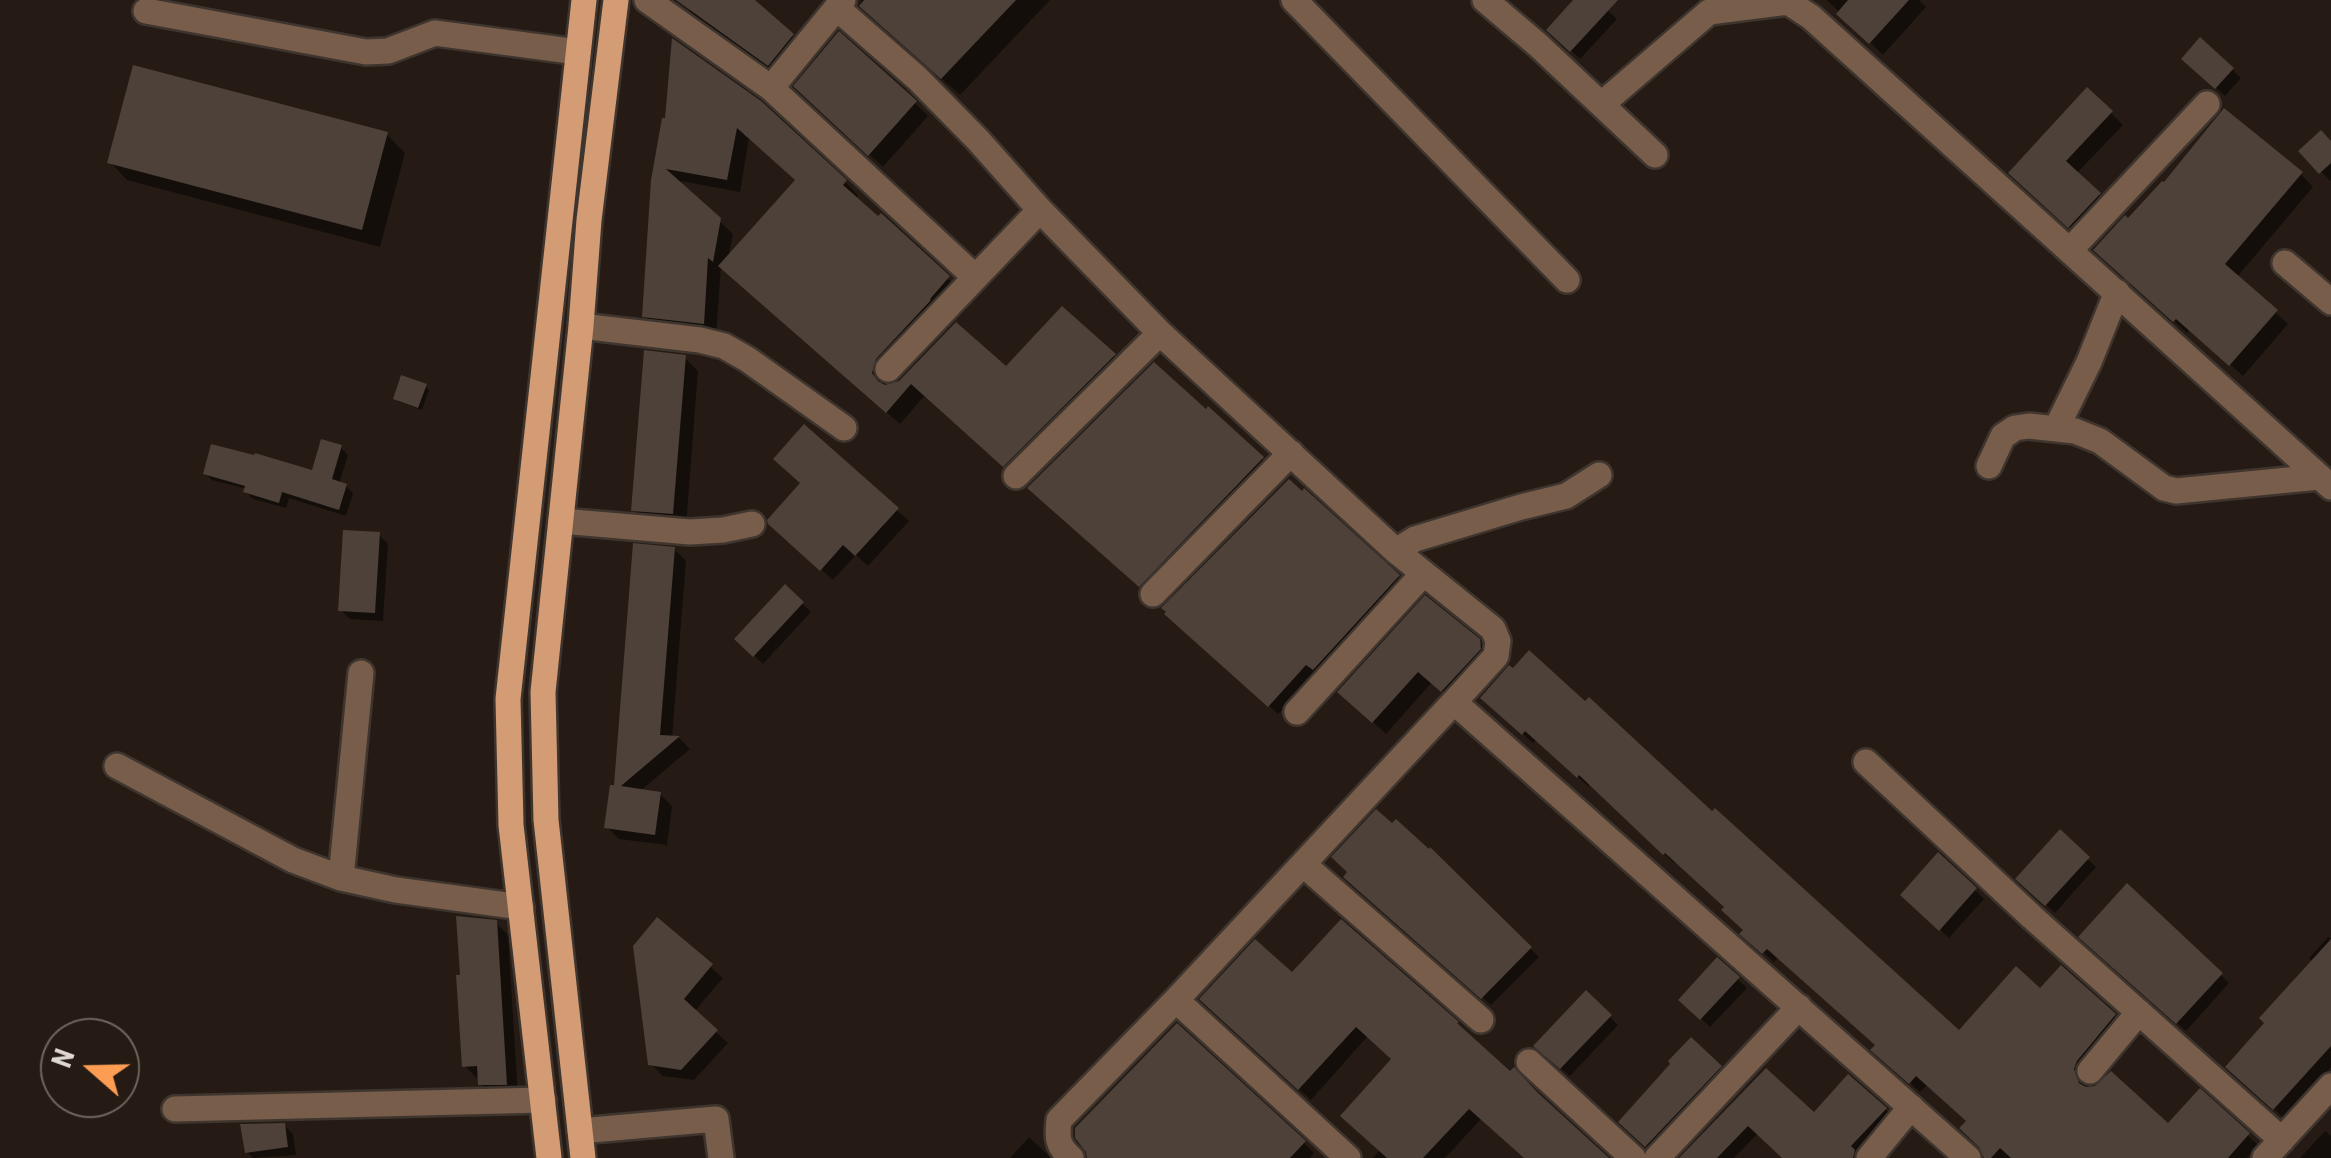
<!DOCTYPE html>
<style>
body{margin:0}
#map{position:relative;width:2331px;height:1158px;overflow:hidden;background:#251b14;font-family:"Roboto Condensed",sans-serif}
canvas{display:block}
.north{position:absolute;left:40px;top:1018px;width:100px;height:100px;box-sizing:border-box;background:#251b14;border:2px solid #6f6660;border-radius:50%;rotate:290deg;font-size:28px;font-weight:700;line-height:40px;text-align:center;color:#dfd7d2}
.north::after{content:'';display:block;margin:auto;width:35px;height:45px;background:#fc9d53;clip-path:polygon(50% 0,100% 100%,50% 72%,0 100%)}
</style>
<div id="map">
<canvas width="2331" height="1158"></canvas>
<div class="north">N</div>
</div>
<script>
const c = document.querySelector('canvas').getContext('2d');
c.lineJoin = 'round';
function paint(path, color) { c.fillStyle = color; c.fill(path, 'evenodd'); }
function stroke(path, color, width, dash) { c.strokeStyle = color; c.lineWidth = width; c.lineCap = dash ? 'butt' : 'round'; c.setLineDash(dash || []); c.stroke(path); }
paint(new Path2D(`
 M679,0H752L806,49L783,78L693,14Z
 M861,0H1050L960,95L879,23L861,4Z
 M1576,0H1597L1617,19L1580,59L1549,30Z
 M1827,0H1919L1926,7L1883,55Z
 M675,43L845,182L858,195L855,199L878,220L881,217L961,291L888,372L884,388L1114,356L1126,369L1018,478L925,395L900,424L721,267L716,336L658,329L645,316ZM749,138L798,181L728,259L733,234L675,180L740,192Z
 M2193,67L2232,69L2241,78L2225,96Z
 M2087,90L2123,125L2076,174L2111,207L2082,238L2023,184Z
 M810,100L915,103L928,116L883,167Z
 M387,135L405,153L380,247L127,180L110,162Z
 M2331,144V180L2330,181L2302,151Z
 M2301,174L2313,187L2237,277L2288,324L2243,376L2190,329L2187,333L2109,262L2129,222Z
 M684,357L698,371L686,527L648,523L634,510Z
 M425,386L429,390L422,410L399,402L396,399Z
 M1208,410L1276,472L1153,599L1044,501Z
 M804,427L909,521L868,566L856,555L833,580L783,535L803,484Z
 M341,448L348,455L339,484L346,486L353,493L346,516L289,498L286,508L253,499L246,492L247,489L212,480L205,473H313Z
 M1304,492L1407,585L1323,677L1316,671L1278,714L1176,622Z
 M379,535L388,544L383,621L350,619L341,610Z
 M674,549L686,561L672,738H679L690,749L640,791L660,794L672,806L667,845L619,839L607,827Z
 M785,587L811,612L763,664L737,639Z
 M1478,641L1491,654L1455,703L1432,682L1386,734L1353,704Z
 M1493,707L1959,1034L2040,991L2061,968L2124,1026L2083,1081L2086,1089L2168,1127L2200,1092L2258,1145L2247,1158H1986L1969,1121L1928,1084L1920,1092L1884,1059L1878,1045L1778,957L1774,962L1753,943L1746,930L1727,907L1676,861L1674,863L1591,783L1588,786L1536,740L1533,743Z
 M2060,833L2096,867L2055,913L2019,879Z
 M1430,851L1539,957L1491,1005L1355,885Z
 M1939,855L1984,899L1949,938L1912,904Z
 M2127,887L2229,983L2186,1031L2090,945Z
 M657,920L723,978L694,1012L728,1043L694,1080L663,1076L651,1064Z
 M496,923L508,935L518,1096H493L481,1084L480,1077L477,1078L465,1066Z
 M2328,937L2331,938V1067L2284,1118L2238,1077L2268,1023L2313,962L2309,958Z
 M1717,961L1747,988L1710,1027L1681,1000Z
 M1293,976L1607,1158H1527L1482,1118L1445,1158H1373L1380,1150L1394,1060L1368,1036L1311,1100L1213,1010Z
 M1586,993L1618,1025L1570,1076L1545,1055Z
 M1691,1040L1728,1076L1655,1154L1622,1122Z
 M1766,1071L1814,1115L1885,1109L1894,1118L1856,1158H1785L1758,1133L1734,1158H1682Z
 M284,1125L293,1134L296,1155L253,1158L247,1152Z
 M2325,1131L2331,1136V1158H2300Z
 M1029,1137L1042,1149L1051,1158H1010Z
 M1304,1143L1314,1153L1310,1158H1089Z`), '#0007');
paint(new Path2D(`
 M676,0H755L794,34L768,66Z
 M864,0H1016L941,79L859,6Z
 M1573,0H1618L1570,52L1546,30Z
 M1848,0H1909L1869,44L1836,14Z
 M839,31L917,101L868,156L793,86Z
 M2200,37L2234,68L2215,89L2181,59Z
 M672,38L761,101L847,180L843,185L878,216L881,213L950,276L930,299L931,300L876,359L872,373L878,381L885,385L899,381L956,322L1006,366L1062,306L1116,354L1003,467L911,384L886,413L718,266L795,180L737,128L727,180L666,169L721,218L713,262L708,258L704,324L642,317L651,180L662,118H665Z
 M133,65L388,132L362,230L107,163Z
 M2087,87L2113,111L2066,161L2101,193L2068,228L2008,173Z
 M2224,108L2303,172L2225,264L2278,310L2229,366L2176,319L2173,322L2093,250L2125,215L2128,218L2162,181L2164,182Z
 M2321,130L2331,141V163L2319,174L2298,151Z
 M644,350L686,355L673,514L631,511Z
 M1154,362L1206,409L1208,406L1264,457L1139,587L1027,488Z
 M401,375L427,384L418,408L393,399Z
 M804,424L899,508L855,556L843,545L820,571L768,524L767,520L800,483L773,459Z
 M321,439L342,445L332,479L347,484L339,510L282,492L279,503L243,492L245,486L203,474L211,444L254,455L255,453L312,470Z
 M1289,479L1302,491L1304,488L1400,575L1313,670L1306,665L1268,707L1164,614L1166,612L1161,608Z
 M343,530L380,532L375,613L338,611Z
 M633,543L675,547L660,735L680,736L621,786L661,792L655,835L604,828L610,785H614Z
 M785,584L804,602L753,657L734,639Z
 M1425,595L1480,639L1481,649L1441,692L1418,672L1372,723L1337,692Z
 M1529,650L1585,701L1589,697L1712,811L1715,808L1959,1030L2016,966L2040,988L2061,965L2116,1014L2077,1061L2074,1069L2079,1083L2086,1087L2095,1086L2111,1071L2168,1123L2200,1088L2250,1133L2228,1158H2011L2000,1148L1991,1158H1984L1979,1147L1959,1128L1966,1121L1916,1076L1909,1084L1870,1050L1875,1045L1767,949L1762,954L1739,934L1743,930L1721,910L1724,907L1665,853L1663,855L1579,775L1577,778L1525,731L1522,735L1480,698L1509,665L1513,668Z
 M1376,809L1392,823L1396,819L1429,849L1430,847L1532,947L1481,999L1343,877L1347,872L1331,857Z
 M2060,829L2090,857L2045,906L2015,879Z
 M1938,852L1977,888L1939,931L1900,895Z
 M2127,883L2223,973L2176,1024L2078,937Z
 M456,916L497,920L507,1085H478L477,1066L462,1067L456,975H460Z
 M657,917L713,964L684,999L718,1030L681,1070L648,1065L633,946Z
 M1341,919L1459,1022L1457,1023L1510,1071L1514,1067L1538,1093L1609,1158H1524L1469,1109L1423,1158H1387L1340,1116L1391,1059L1356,1027L1298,1090L1199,999L1255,939L1292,972Z
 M2331,939V1046L2273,1110L2225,1067L2264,1023L2259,1018Z
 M1717,957L1740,977L1700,1020L1678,1000Z
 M1586,990L1612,1015L1560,1069L1533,1046Z
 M1177,1023L1306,1141L1290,1158H1087L1086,1152L1075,1138V1128Z
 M1691,1037L1722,1066L1645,1147L1618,1122L1670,1064L1668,1061Z
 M1766,1068L1814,1112L1848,1074L1887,1108L1851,1146L1855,1150L1853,1158H1782L1748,1126L1717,1158H1679Z
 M285,1123L288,1147L245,1153L240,1124Z`), '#4d4139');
const minor = new Path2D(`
 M647,0L771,88L975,277
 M1294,0L1567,280
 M1485,0L1538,45L1655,155
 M838,9L917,78L978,140L1040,210L1160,333L1396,551L1493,629L1498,641L1496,656L1454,702L1176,1000L1059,1120C1057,1137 1057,1146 1071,1158
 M146,11L366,52L388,51L435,33L578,52
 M771,88L843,0
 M1602,104L1709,12L1788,2L1811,17L2331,487
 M2070,250L2207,104
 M2285,263L2331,302
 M581,326L700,340L724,346L747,359L844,428
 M888,369L1040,210
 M2056,429L2089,362L2117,292
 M1989,466L2003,436L2015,428L2029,426L2075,431L2100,441L2164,488L2176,491L2319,477
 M1016,476L1160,333
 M561,521L690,532L723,530L752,524
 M1396,551L1415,539L1521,507L1566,496L1599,475
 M1153,594L1291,453
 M1454,702L1968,1158
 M1297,712L1423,574
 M1866,762L2032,917L2282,1140
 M117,766L293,860L341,878L396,890L521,907
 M1303,864L1481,1020
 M341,878L361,673
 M1176,1000L1348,1158
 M1529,1062L1633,1158
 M2090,1071L2139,1012
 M175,1109L543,1100
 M580,1131L716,1119L721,1158
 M1657,1158L1799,1007
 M1869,1158L1911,1107
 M2265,1158L2331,1086`);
const major = new Path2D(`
 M549,1158L511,825L508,699L584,0
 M583,1158L546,820L543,692L581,326L589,220L616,0`);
stroke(minor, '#3f352f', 30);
stroke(major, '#3f352f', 30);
stroke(minor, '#785d4a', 25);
stroke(major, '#d49c74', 25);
</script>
